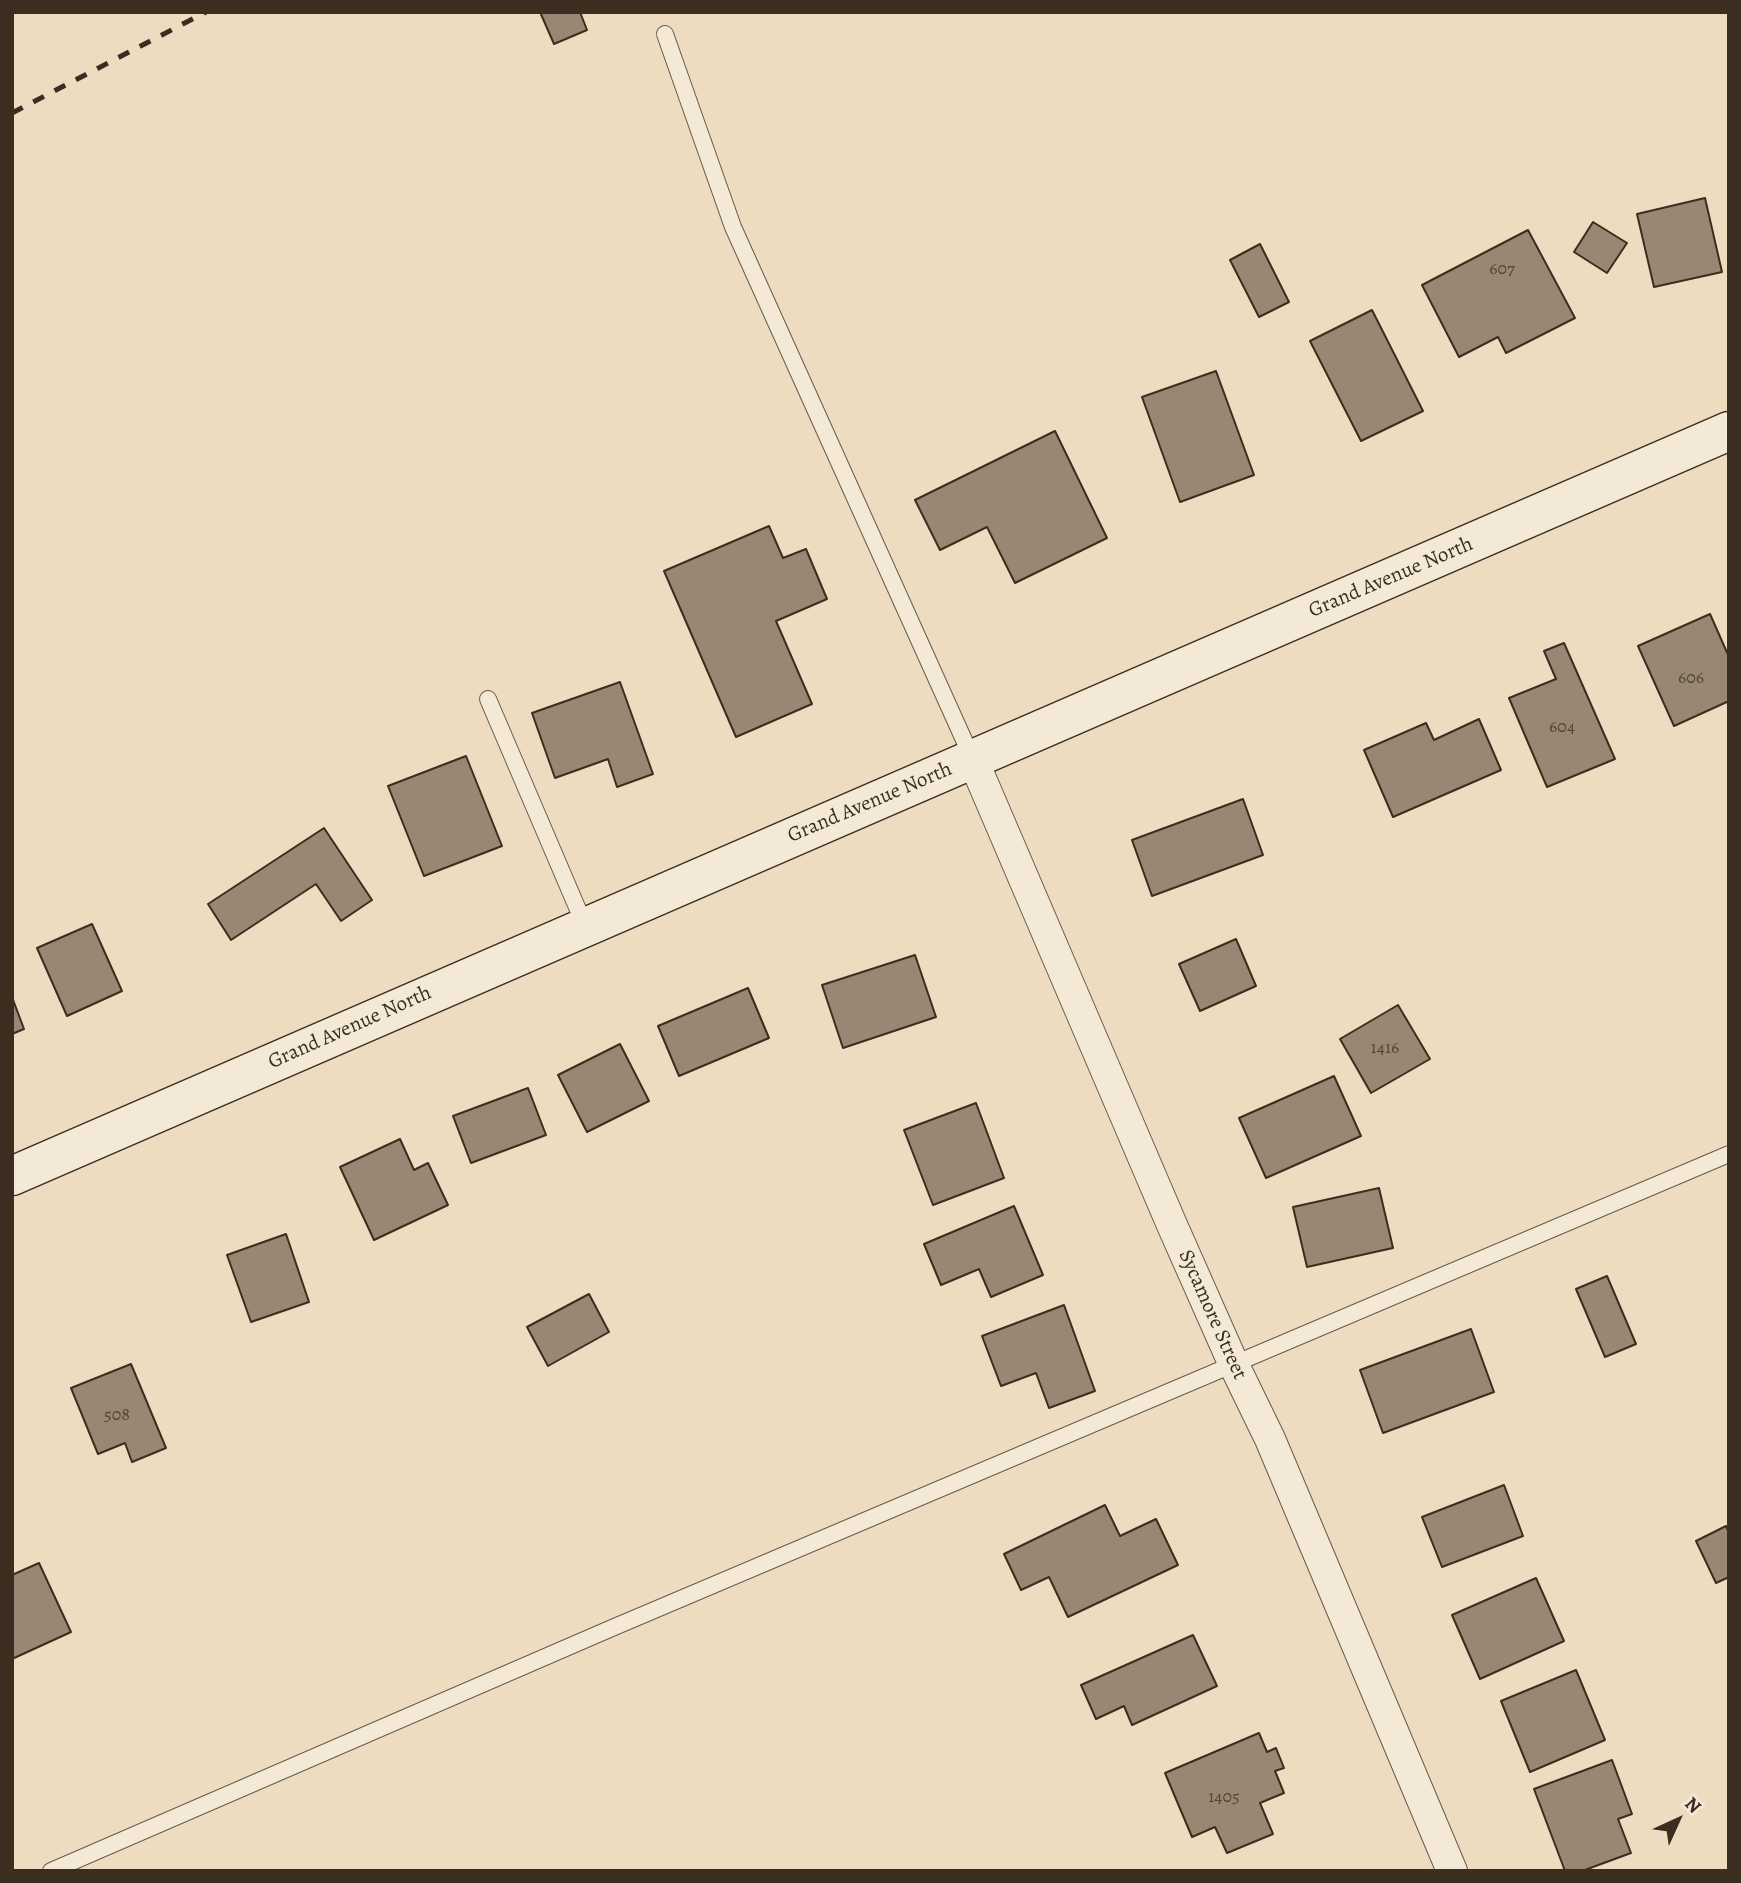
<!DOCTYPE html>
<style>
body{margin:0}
#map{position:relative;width:1741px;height:1883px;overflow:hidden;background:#eedcc0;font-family:Alegreya,serif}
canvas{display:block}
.frame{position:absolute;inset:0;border:14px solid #3b2e20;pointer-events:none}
.north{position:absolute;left:1643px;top:1785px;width:70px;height:70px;-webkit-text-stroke:5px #f4e8d6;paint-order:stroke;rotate:45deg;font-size:19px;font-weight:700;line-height:28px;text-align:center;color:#3b2e20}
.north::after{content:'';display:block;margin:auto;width:24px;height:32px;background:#3b2e20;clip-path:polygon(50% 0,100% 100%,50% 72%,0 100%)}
</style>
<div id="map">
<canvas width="1741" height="1883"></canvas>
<div class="frame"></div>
<div class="north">N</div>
</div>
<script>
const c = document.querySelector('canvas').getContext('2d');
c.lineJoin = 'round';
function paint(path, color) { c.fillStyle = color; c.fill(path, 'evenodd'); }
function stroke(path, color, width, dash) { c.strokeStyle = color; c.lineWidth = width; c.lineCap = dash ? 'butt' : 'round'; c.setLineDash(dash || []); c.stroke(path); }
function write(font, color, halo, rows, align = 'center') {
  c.font = font + ' Alegreya,serif'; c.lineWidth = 5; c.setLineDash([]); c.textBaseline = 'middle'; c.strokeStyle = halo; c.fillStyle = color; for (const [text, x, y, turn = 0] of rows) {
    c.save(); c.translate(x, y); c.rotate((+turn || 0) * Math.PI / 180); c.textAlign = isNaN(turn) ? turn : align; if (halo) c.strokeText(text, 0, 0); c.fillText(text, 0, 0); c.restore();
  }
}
const building = new Path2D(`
 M540,12H580L587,30L554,44Z
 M1705,198L1722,272L1654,287L1637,214Z
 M1593,222L1627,243L1607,273L1574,252Z
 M1528,230L1575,318L1506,353L1498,337L1459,357L1422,285Z
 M1260,244L1289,302L1259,317L1230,260Z
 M1372,310L1423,411L1361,441L1310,341Z
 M1216,371L1254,475L1180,502L1142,397Z
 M1055,431L1107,538L1015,583L987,527L940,550L915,500Z
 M769,526L783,558L806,549L827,599L776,621L812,704L736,737L664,571Z
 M1710,614L1729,657V701L1674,726L1638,646Z
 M1564,643L1615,759L1547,787L1509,698L1556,679L1544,651Z
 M620,682L653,774L617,787L608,759L555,778L532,713Z
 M1479,719L1501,770L1393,817L1364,750L1426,723L1434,740Z
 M466,756L502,846L424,876L388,786Z
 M1243,799L1263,855L1152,896L1132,840Z
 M324,828L372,900L341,921L316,884L231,940L208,904Z
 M92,924L122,991L67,1016L37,948Z
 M1236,939L1256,986L1200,1011L1179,964Z
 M915,955L936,1017L843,1048L822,985Z
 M748,988L769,1038L679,1076L658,1026Z
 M12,997L24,1029L12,1034Z
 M1398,1005L1430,1059L1371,1093L1340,1039Z
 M620,1044L649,1101L587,1132L558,1075Z
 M1334,1076L1361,1136L1266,1178L1239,1118Z
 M528,1088L546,1135L471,1163L453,1116Z
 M976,1103L1004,1178L933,1205L904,1130Z
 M400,1139L414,1170L428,1163L448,1205L374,1240L340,1167Z
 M1379,1188L1393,1248L1307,1267L1293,1207Z
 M1014,1206L1043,1275L991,1297L979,1269L941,1285L924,1244Z
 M286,1234L309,1302L251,1322L227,1255Z
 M1607,1276L1636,1344L1605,1357L1576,1289Z
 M589,1294L609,1332L548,1366L527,1327Z
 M1064,1305L1095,1391L1049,1408L1036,1373L1001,1386L982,1336Z
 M1471,1329L1494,1392L1383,1433L1360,1370Z
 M131,1364L166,1448L132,1462L125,1443L98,1454L71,1388Z
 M1504,1485L1523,1536L1442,1567L1422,1517Z
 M1105,1505L1120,1536L1156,1519L1178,1565L1068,1617L1049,1577L1021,1590L1004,1554Z
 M1726,1526L1729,1533V1577L1716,1583L1696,1541Z
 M39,1563L71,1632L12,1659V1575Z
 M1536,1578L1564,1641L1480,1679L1452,1615Z
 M1193,1635L1217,1686L1132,1725L1124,1706L1096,1719L1081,1685Z
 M1576,1670L1605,1740L1530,1772L1501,1701Z
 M1259,1733L1267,1752L1276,1748L1284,1768L1275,1771L1284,1793L1260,1803L1273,1834L1227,1853L1215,1827L1192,1837L1165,1773Z
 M1612,1760L1632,1814L1618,1819L1631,1853L1582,1871H1565L1534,1789Z`);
paint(building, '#988873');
stroke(building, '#3b2e20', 2);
const lane = new Path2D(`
 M665,34L733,227L973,760
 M488,699L585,926
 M51,1871L612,1628L1729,1154`);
const street = new Path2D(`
 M973,760L1172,1225L1234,1365L1270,1439L1452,1871`);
const secondary = new Path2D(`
 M12,1176C584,926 1157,680 1729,431`);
stroke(lane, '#685a48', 18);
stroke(street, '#685a48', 32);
stroke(secondary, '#3b2e20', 41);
stroke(lane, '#f4e8d6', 16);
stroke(street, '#f4e8d6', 30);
stroke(secondary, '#f4e8d6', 38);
stroke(new Path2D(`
 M12,113L206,12`), '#3b2e20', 5, [12, 12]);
write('18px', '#524435', null, [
 ["607",1502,270],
 ["606",1691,679],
 ["604",1562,728],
 ["1416",1385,1049],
 ["508",117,1416],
 ["1405",1224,1798]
]);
write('21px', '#3b2e20', '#f4e8d6', [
 ["Grand Avenue North",1391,578,-23],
 ["Grand Avenue North",870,803,-23],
 ["Grand Avenue North",350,1028,-24],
 ["Sycamore Street",1212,1315,66]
]);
</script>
